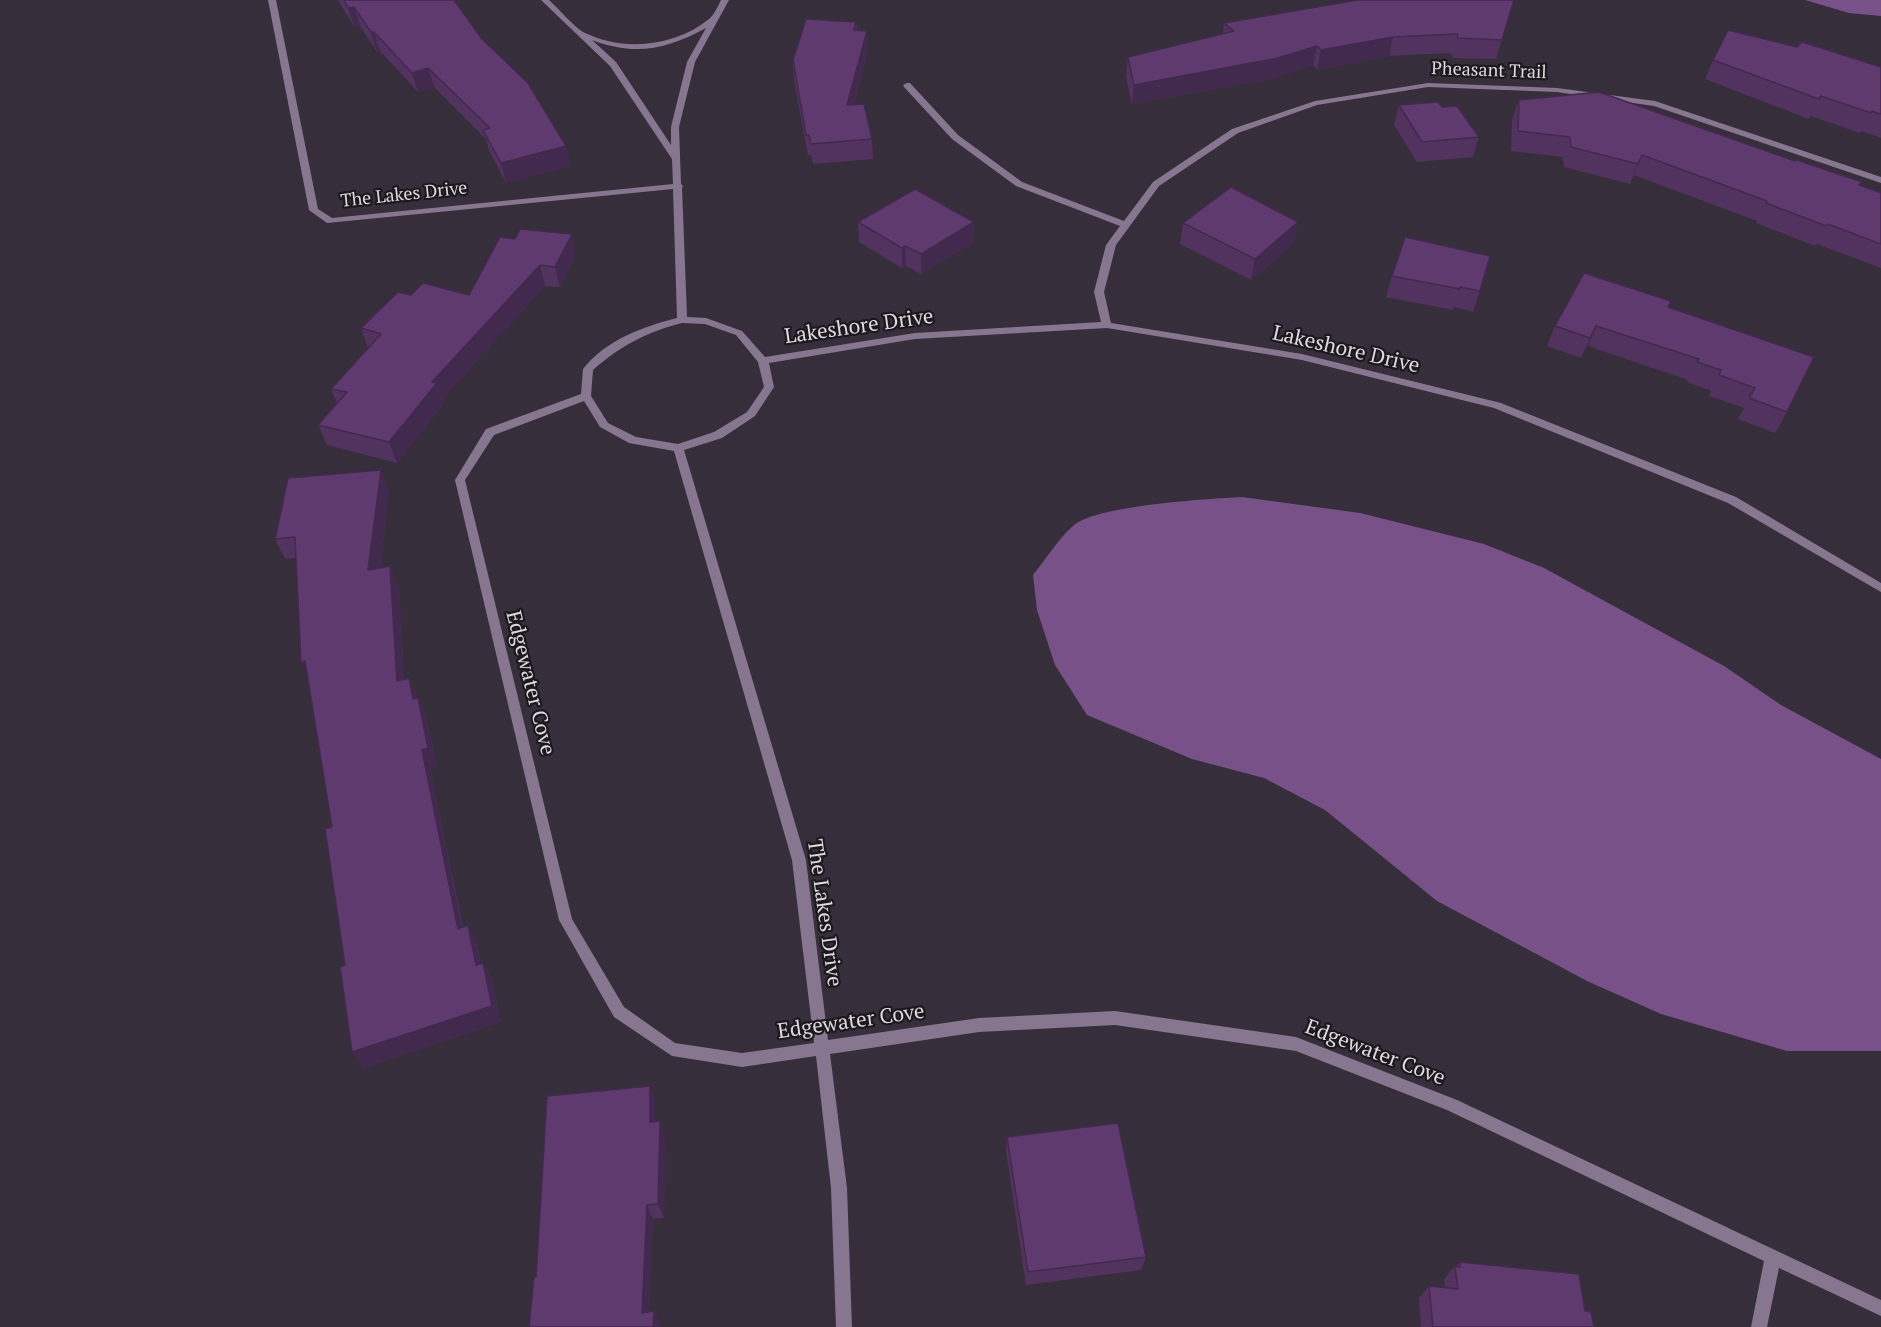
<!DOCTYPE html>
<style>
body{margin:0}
canvas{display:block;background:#362e3a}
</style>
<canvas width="1881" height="1327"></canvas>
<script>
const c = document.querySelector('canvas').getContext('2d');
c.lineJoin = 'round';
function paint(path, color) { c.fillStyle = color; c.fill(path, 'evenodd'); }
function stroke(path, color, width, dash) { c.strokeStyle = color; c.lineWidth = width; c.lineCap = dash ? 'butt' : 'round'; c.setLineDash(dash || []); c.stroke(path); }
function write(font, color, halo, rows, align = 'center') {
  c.font = font + ' "PT Serif",serif'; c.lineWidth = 4.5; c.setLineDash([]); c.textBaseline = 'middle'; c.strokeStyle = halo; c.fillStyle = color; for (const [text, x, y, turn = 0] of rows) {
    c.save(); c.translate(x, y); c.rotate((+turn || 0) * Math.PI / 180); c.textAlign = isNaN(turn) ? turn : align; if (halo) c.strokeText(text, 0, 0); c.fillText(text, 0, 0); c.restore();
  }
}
paint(new Path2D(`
 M1805,0H1881V16L1849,13Z
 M1242,497L1360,513L1484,544L1544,568L1724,666L1781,705L1881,759V1051H1787L1661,1014L1587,981L1437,901L1325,810L1264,778L1192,759L1087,715L1055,665L1037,610L1033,575C1046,559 1059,538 1074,525C1099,505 1208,499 1242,497Z`), '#775187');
paint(new Path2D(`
 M268,0H276L318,209L332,218L673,184L672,159L610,66L541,0H549C559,9 573,26 583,32C622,52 675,47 709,19C714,15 718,6 721,0H729L695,62L679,127L681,184L683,186L682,188L687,317L706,318L742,331L765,357L915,333L1101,322L1094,292L1106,245L1120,226L1016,186L952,139L904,87L903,85L907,83H910L958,135L1022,182L1124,221L1153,182L1232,129L1315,101L1428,83L1557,88L1655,101L1881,177V183L1654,106L1557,92L1428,87L1317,105L1238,133L1159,186L1116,245L1104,292L1111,323L1302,354L1501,403L1736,497L1881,583V592L1728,503L1494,408L1302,360L1107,328L915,339L769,363L774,387L755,416L722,438L684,450L806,860L828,1040L979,1018L1115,1011L1296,1037L1457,1100L1881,1300V1316L1779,1268L1767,1327H1751L1764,1261L1447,1110L1296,1051L1115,1025L979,1032L830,1054L847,1188L852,1327H836L831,1188L816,1056L742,1067L672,1056L614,1017L559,920L455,480L486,429L581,394L583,369C606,340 642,327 677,318L673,189L327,223L309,210ZM706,28L687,62L671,127V145L616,62L592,40C634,56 666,50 706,28ZM682,323L705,324L736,335L758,362L764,387L747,412L714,432L678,444L636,437L608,423L591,396L593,370C620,346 647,332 682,323ZM584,401L600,427L629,443L674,451L792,860L814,1043L742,1053L675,1043L624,1007L572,919L465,480L494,435Z`), '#87768f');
paint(new Path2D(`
 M338,0H454L482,39L566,146L571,166L506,183L489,150L486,139L434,87L418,92L380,51L377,52L360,26L355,28Z
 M1514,0L1496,59L1453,58L1451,53L1389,56L1317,70L1313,65L1275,78L1132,104L1126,77L1128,57L1223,34L1224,23Z
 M856,22L857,30L867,31L868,50L854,104L872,139L873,159L813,164L811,155H808L794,80L793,60Z
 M1797,47L1881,67V138L1862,131L1860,133L1811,116L1809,119L1705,79L1713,60Z
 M1519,100L1795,161L1862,182L1860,186L1881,193V268L1817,244L1815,246L1756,223L1757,221L1634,175L1630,184L1564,167L1563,157L1511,151L1512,120Z
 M1399,105L1442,107L1479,137L1473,157L1417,162L1394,125Z
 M858,222H974V242L921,274L906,266L902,268L859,242Z
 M1298,222L1294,243L1251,280L1180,244L1183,223Z
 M500,237L576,254L560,287L545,286L443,398L444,403L397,463L327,445L318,425L337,403L331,389L368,348L361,328L411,295H469Z
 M1405,237L1480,291L1473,312L1454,307L1453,310L1386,297L1392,276Z
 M1668,307L1787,412L1775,433L1738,419L1744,408L1709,396L1711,391L1687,382L1688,380L1588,346L1581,358L1547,346L1555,326Z
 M389,490L380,568L399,586L404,679L409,678L426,717L437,767L430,769L463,927L477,943L481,963H483L492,979L501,1022L364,1068L352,1052L332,827L296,558L285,559L275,539Z
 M650,1086L655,1101V1122L660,1121L665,1136L664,1218L653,1219L649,1312L654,1311L660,1323L529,1327L536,1277Z
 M1007,1137L1146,1257L1141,1270L1026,1285L1006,1151Z
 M1460,1262L1585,1311L1594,1327H1421L1419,1298L1429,1286L1445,1288L1444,1279L1455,1266H1456Z`), '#52325f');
paint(new Path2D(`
 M354,7L360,26L355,28L348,8Z
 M867,31L868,50L848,125L847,105Z
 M371,32H374L380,51L377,52Z
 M1393,37L1389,56L1317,70L1321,50Z
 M1317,46L1313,65L1275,78L1132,104L1134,85Z
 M428,68L434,87L418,92L412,73Z
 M566,146L571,166L506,183L501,163Z
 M1642,155L1634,175L1630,184L1638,164Z
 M974,222V242L921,274V254Z
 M1298,222L1294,243L1251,280L1255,259Z
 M572,234L576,254L560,287L555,267Z
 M905,246L906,266L902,268V248Z
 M540,265L545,286L443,398L444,403L397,463L389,442L432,382Z
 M1596,326L1588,346L1581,358L1590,338Z
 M381,470L389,490L377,590L368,570Z
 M390,566L399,586L405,700L397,681Z
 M305,661L311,682L301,662Z
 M409,678L417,697L422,718L413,699Z
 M418,698L426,717L437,767L430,769L466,946L458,929L422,750Z
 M468,925L477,943L485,982L476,965Z
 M483,963L492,979L501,1022L364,1068L352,1052Z
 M650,1086L655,1101V1137L650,1122Z
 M660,1121L665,1136L664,1218L658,1204Z
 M647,1205L653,1219L649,1325L642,1313Z
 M654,1311L660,1323V1327H653Z`), '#42294e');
const building = new Path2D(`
 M344,0H454L482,39L528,83L566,146L501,163L483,130L490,128L428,68L412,73L374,32H371L354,7L348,8Z
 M1357,0H1514L1502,40L1458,38L1457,34L1393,37L1321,50L1317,46L1278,58L1134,85L1128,57L1234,31L1224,23Z
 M806,19L856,22L854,30L867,31L847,105L864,104L872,139L811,144L809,135H806L793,60Z
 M1728,30L1797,47L1802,42L1881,67V114L1872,111L1871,113L1821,96L1819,99L1713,60Z
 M1599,92L1795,161L1797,160L1862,182L1859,185L1881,193V244L1828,224L1826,226L1766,203L1767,201L1642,155L1638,164L1571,147L1570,137L1518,131L1519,100Z
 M1438,102L1442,107L1457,106L1479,137L1422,142L1399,105Z
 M1231,187L1298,222L1255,259L1183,223Z
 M915,189L974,222L921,254L905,246L902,248L858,222Z
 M520,229L572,234L555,267L540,265L432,382L437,383L389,442L318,425L347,392L331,389L381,334L361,328L398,292L411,295L423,283L469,295L500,237L515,239Z
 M1405,237L1490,256L1480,291L1460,287V289L1392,276Z
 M1584,273L1671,301L1668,307L1814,357L1787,412L1749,398L1755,388L1719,375L1721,370L1697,362L1699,359L1596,326L1590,338L1555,326Z
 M381,470L368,570L390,566L397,681L409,678L413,699L418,698L428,748L422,750L458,929L468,925L476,965L483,963L492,1006L352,1052L340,967L345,965L325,829L332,827L305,661L301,662L295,537L275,539L288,478Z
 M650,1086V1122L660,1121L658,1204L647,1205L642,1313L654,1311L653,1327H528H529L534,1277H536L547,1096Z
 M1118,1123L1146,1257L1028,1272L1007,1137Z
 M1460,1262L1579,1274L1585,1311L1591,1312L1594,1327H1433L1429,1286L1458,1289L1455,1266L1460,1267Z`);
paint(building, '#5f3a6f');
stroke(building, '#42294e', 1.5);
write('18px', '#dfd9e1', '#1c181d', [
 ["Pheasant Trail",1489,71,2],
 ["The Lakes Drive",404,195,-6]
]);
write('21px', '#dfd9e1', '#1c181d', [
 ["Lakeshore Drive",859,327,-8],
 ["Lakeshore Drive",1346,350,13],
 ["Edgewater Cove",530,683,76],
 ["The Lakes Drive",824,913,82],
 ["Edgewater Cove",851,1022,-8],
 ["Edgewater Cove",1375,1053,21]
]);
</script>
